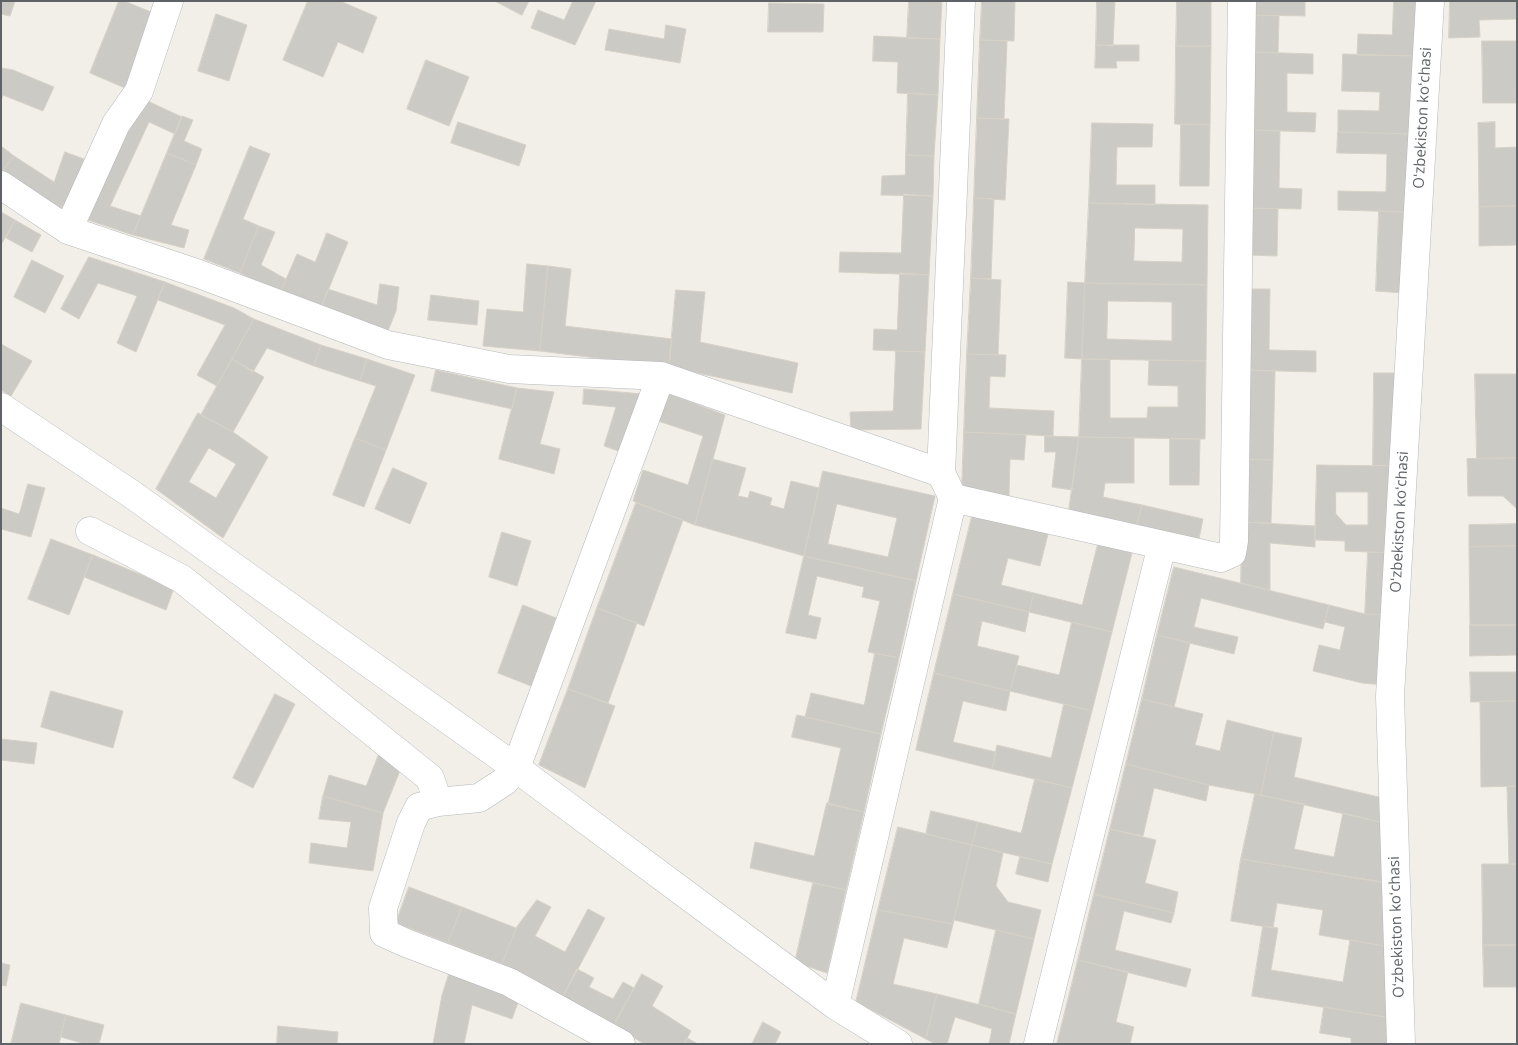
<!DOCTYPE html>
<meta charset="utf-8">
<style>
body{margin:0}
#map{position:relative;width:1518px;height:1045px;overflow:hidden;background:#f1efe8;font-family:"Open Sans",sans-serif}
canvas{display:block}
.frame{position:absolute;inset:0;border:2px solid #5f6368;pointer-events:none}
</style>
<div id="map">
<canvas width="1518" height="1045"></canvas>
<div class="frame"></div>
</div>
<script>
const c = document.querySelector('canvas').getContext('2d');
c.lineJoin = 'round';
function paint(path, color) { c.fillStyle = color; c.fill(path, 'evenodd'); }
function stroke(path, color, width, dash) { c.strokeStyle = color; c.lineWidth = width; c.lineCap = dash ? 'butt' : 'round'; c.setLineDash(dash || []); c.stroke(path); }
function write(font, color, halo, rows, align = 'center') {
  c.font = font + ' "Open Sans",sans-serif'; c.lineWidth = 4.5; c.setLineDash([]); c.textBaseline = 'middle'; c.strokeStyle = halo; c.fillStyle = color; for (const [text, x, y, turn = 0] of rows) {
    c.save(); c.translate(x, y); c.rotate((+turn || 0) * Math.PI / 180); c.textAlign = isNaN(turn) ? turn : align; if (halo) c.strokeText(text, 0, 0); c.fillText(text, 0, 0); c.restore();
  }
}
const building = new Path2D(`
 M1,1H15L10,16L1,14Z
 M119,1H124L156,14L125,88L90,73Z
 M308,1H340L377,17L363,53L338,42L323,77L283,60Z
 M495,1H529L522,15Z
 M573,1H596L575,45L531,28L538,10L564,20Z
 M909,1H942L940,39L907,38Z
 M982,1H1015L1014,41L980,40Z
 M1097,1H1115L1113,46L1096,45Z
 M1177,1H1211V46H1176Z
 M1254,1H1305V16L1254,15Z
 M1394,1H1418L1415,56L1357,55L1358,34L1392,35Z
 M1450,1H1517V19L1479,20L1480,37L1449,38Z
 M769,3L824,4L823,32H768Z
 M216,14L247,25L229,81L198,71Z
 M1254,15L1279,16L1278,53L1253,52Z
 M666,25L686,29L680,63L605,50L609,29L664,39Z
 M874,36L940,39L938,95L897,93L898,62L873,61Z
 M980,40L1007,41L1004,119L977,118Z
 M1482,41H1517L1516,103H1483Z
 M1096,45H1139V61H1116L1117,68H1095Z
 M1176,46H1211L1210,125L1175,124Z
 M1253,52L1313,54V74L1287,73V112L1316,113L1315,132L1251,130Z
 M1343,54L1415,56L1412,134L1338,132V110L1379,111L1380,92L1342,91Z
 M426,60L469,77L449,126L407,109Z
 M1,68L13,70L54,87L43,111L3,95L1,100Z
 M908,93L938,95L934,156L906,155Z
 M139,97L182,117L175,134L149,122L110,206L141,216L133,235L82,218Z
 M182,116L193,120L184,141L202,149L196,165L167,153Z
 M977,118L1009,119L1005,200L974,198Z
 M458,122L526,145L519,166L451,143Z
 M1495,122V148L1517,147V206L1479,207L1478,123Z
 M1092,123L1153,124L1152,147H1117L1116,185H1155V205L1089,203Z
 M1181,124L1210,125L1209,186H1180Z
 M1251,130L1280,131L1279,188L1302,189L1301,209L1249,208Z
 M1338,132L1412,134L1408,212L1338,210V191L1386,192L1387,154L1337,153Z
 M1,146L14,156L1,173Z
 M250,146L270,154L243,219L259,226L240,273L204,259Z
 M65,152L84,159L71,194L58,213L1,173L14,156L54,182Z
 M167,153L196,165L171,225L189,230L184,248L133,235Z
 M906,155L934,156L933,196L881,195L882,176L905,175Z
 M904,194L933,196L929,275L839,272L840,252L901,253Z
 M974,198L994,199L991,279L971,278Z
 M1089,203L1208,205L1207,285L1085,283ZM1135,228L1183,229L1182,262L1134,261Z
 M1517,206V245L1479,246V207Z
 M1249,208L1278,209L1277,256L1248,255Z
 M1379,211L1408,212L1404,293L1376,291Z
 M1,212L15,220L1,245Z
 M15,220L41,235L32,252L6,238Z
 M259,226L275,232L261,265L286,279L280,293L240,273Z
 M327,233L348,242L320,310L280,293L297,254L315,262Z
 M89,257L165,282L136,352L117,343L137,296L98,283L79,319L61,309Z
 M32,260L64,276L45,313L14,297Z
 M527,264L548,266L540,351L483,346L487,309L523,312Z
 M548,266L571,269L565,326L672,339L669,367L540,351Z
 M900,273L929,275L925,352L873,350L874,329L897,330Z
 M971,278L1001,280L998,355L967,354Z
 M165,282L234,308L254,319L217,386L197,375L225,325L158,300Z
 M1068,282L1085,283L1082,359L1065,358Z
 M1085,283L1207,285L1206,361L1082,359ZM1108,301L1172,302V341L1107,339Z
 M380,284L399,287L396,311L388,331L320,310L328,289L377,305Z
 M1248,289H1270L1269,350L1316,351V372L1246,370Z
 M676,290L705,292L700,342L798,363L792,393L669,367Z
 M431,295L479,301L477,325L428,320Z
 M254,319L321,345L314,366L267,348L253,372L232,359Z
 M1,344L32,361L11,396L1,390Z
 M321,345L367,359L360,381L314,366Z
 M896,351L925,352L921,429L851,430L850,412L893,411Z
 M967,354L1006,355L1005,377L990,376L989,408L1054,411L1053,436L964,432Z
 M232,359L264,377L233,432L201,415Z
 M367,359L415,375L386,450L355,438L376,386L360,381Z
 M1082,359H1110V418H1147L1148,407H1178V386L1148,385L1149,360L1206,361L1205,439L1079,437Z
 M436,370L517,388L512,409L431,391Z
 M1246,370L1275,371L1273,460L1244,459Z
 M1374,373H1397L1396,466L1373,465Z
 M1475,374H1517V458L1477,459Z
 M517,388L554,392L540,444L560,449L554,474L499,459Z
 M584,389L643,394L624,453L604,446L616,407L583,404Z
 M667,393L725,415L695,525L633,501L643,470L688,485L703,436L658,421Z
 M198,413L233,432L268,457L223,538L156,489ZM209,448L236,464L216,498L189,482Z
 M964,432L1026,435L1024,460L1010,459L1009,496L962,487Z
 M1045,436L1079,437L1072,490L1052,487L1056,452H1045Z
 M1079,437L1134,438V483H1105L1103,497L1142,505L1137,525L1069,510Z
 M355,438L386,450L364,507L333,495Z
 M1170,439H1200L1199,485H1170Z
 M1517,458V509L1503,496H1468L1467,459Z
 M713,459L746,468L738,496L748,498L750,491L772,498L770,505L784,509L791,481L819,488L804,556L695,525Z
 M1244,459L1273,460L1271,523L1242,522Z
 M1317,465L1396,466L1390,553L1345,551V541L1315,540ZM1336,492H1368V525H1346L1336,514Z
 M393,468L427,483L410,524L375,509Z
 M823,471L935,496L916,581L804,556ZM837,504L897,518L888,557L828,544Z
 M28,484L45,488L31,537L1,529V508L19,514Z
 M636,503L683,520L644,626L597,608Z
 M1142,505L1203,519L1199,539L1137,525Z
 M973,512L1049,530L1040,566L1008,558L1001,585L1034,593L1029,612L953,594Z
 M1242,522L1315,526V547L1270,543V590L1241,583Z
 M1517,524V546L1469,547V525Z
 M502,532L531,541L517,586L489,577Z
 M51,539L93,555L69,615L28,599Z
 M1098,544L1132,553L1112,632L1029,612L1034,593L1082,605Z
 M1517,546V625H1470L1469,547Z
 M1368,552L1390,553L1387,615L1365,614Z
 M93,555L174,588L166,610L84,577Z
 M804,556L916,581L899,658L868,652L880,601L862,597L864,587L817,576L808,615L821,618L816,639L786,633Z
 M1174,567L1329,605L1323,629L1201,598L1194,627L1238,637L1234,654L1157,635Z
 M953,594L1029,612L1025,632L982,621L977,646L1019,656L1010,691L934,673Z
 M523,605L556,618L531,686L498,673Z
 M1329,605L1365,614L1387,615L1384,685L1362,683L1313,671L1319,645L1340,650L1345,627L1325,622Z
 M597,608L637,623L608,703L568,689Z
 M1072,622L1112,632L1092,711L1010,691L1017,665L1059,675Z
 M1470,625H1517V655L1470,656Z
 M1157,635L1190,643L1174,707L1142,699Z
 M875,653L899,658L881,734L805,717L811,693L864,705Z
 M1470,672H1517V701L1471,702Z
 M934,673L1010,691L1006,711L963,701L953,742L996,752L992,769L916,750Z
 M568,689L615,706L585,788L539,765Z
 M51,691L123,711L113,748L41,727Z
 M275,694L295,704L253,788L233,778Z
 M1142,699L1203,714L1195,745L1220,751L1227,720L1274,732L1261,795L1209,785L1126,764Z
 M1517,701V786L1481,787L1480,702Z
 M1064,704L1092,711L1072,788L992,769L997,745L1051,758Z
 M797,715L881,734L864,812L828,804L841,748L792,737Z
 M1274,732L1302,738L1294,777L1383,798L1384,823L1261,795Z
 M1,739L37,743L34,764L1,760Z
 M379,754L403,763L383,813L323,796L329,775L366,786Z
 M1126,764L1209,785L1206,801L1154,788L1143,836L1110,829Z
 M1035,779L1072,788L1052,864L972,845L978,822L1021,833Z
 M1517,786V864H1509L1507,787Z
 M1255,794L1304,804L1294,849L1334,857L1343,813L1384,823L1385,883L1241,859Z
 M323,796L383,813L373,871L309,863L311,843L347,848L351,822L319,819Z
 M827,803L864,812L846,890L750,868L755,842L814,856Z
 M931,811L978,822L972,845L926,834Z
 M898,827L972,845L953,924L878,910Z
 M1110,829L1156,840L1145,883L1178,892L1174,913L1094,894Z
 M972,845L1003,853L996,886L1008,902L1041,910L1034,939L954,920Z
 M1020,857L1052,864L1048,882L1016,874Z
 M1241,859L1389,883L1390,947L1319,935L1323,910L1277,903L1273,928L1231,921Z
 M1482,864H1517V945H1483Z
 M813,883L846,890L827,973L795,962Z
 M409,887L462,907L448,943L396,923Z
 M1094,894L1174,913L1171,923L1124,911L1115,950L1191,969L1186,987L1078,960Z
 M537,900L551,907L535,936L565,952L588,909L605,918L563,997L502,964L516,928Z
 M462,907L516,928L502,964L448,943Z
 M878,910L953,924L947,948L904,938L893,984L937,994L926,1039L856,1002Z
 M1263,926L1278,928L1271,970L1343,982L1350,940L1390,947L1392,1018L1252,996Z
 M996,930L1034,939L1016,1014L979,1004Z
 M1483,945H1517V987H1484Z
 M1078,960L1128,972L1116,1022L1134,1027L1130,1044H1057Z
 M1,963L10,965L6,986L1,985Z
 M577,969L594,978L589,987L613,999L623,982L634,988L614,1025L563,997Z
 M449,974L520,997L512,1019L472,1005L464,1044H433L442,995Z
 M642,974L663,986L652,1006L691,1031L684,1044H644L614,1025Z
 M937,994L1016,1014L1009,1044H989L992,1029L955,1017L947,1044H935L926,1039Z
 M21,1003L66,1015L59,1044H11Z
 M1324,1007L1392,1018L1393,1044H1351V1038L1320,1033Z
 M66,1015L104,1025L99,1044H85L61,1037Z
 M763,1022L781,1032L775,1044H752Z
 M278,1026L338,1032L337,1044H277Z
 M687,1038L698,1044H684Z`);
paint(building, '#cccac5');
stroke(building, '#d6d1c6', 1);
const minor = new Path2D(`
 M1,185L68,230L199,274L388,345L509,369L661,376L941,473
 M68,230L116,124L139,91L169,1
 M1,407L130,493L516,768L835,1005L898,1044
 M953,498L1221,558L1232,553L1234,541L1242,1
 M90,531L182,579L430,778L438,802
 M835,1005L953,498L941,473L961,1
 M621,1044L509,982L406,943L384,933L383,908L411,823L419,807L438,802L479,798L505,781L516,768L661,376
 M1038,1044L1162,545
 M1401,1044L1390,696L1430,1`);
stroke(minor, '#b5b8bc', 29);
stroke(minor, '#fff', 28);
write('15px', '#5f6368', '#fff', [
 ["Oʻzbekiston koʻchasi",1423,118,-87],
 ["Oʻzbekiston koʻchasi",1400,522,-87],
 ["Oʻzbekiston koʻchasi",1397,927,-92]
]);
</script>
